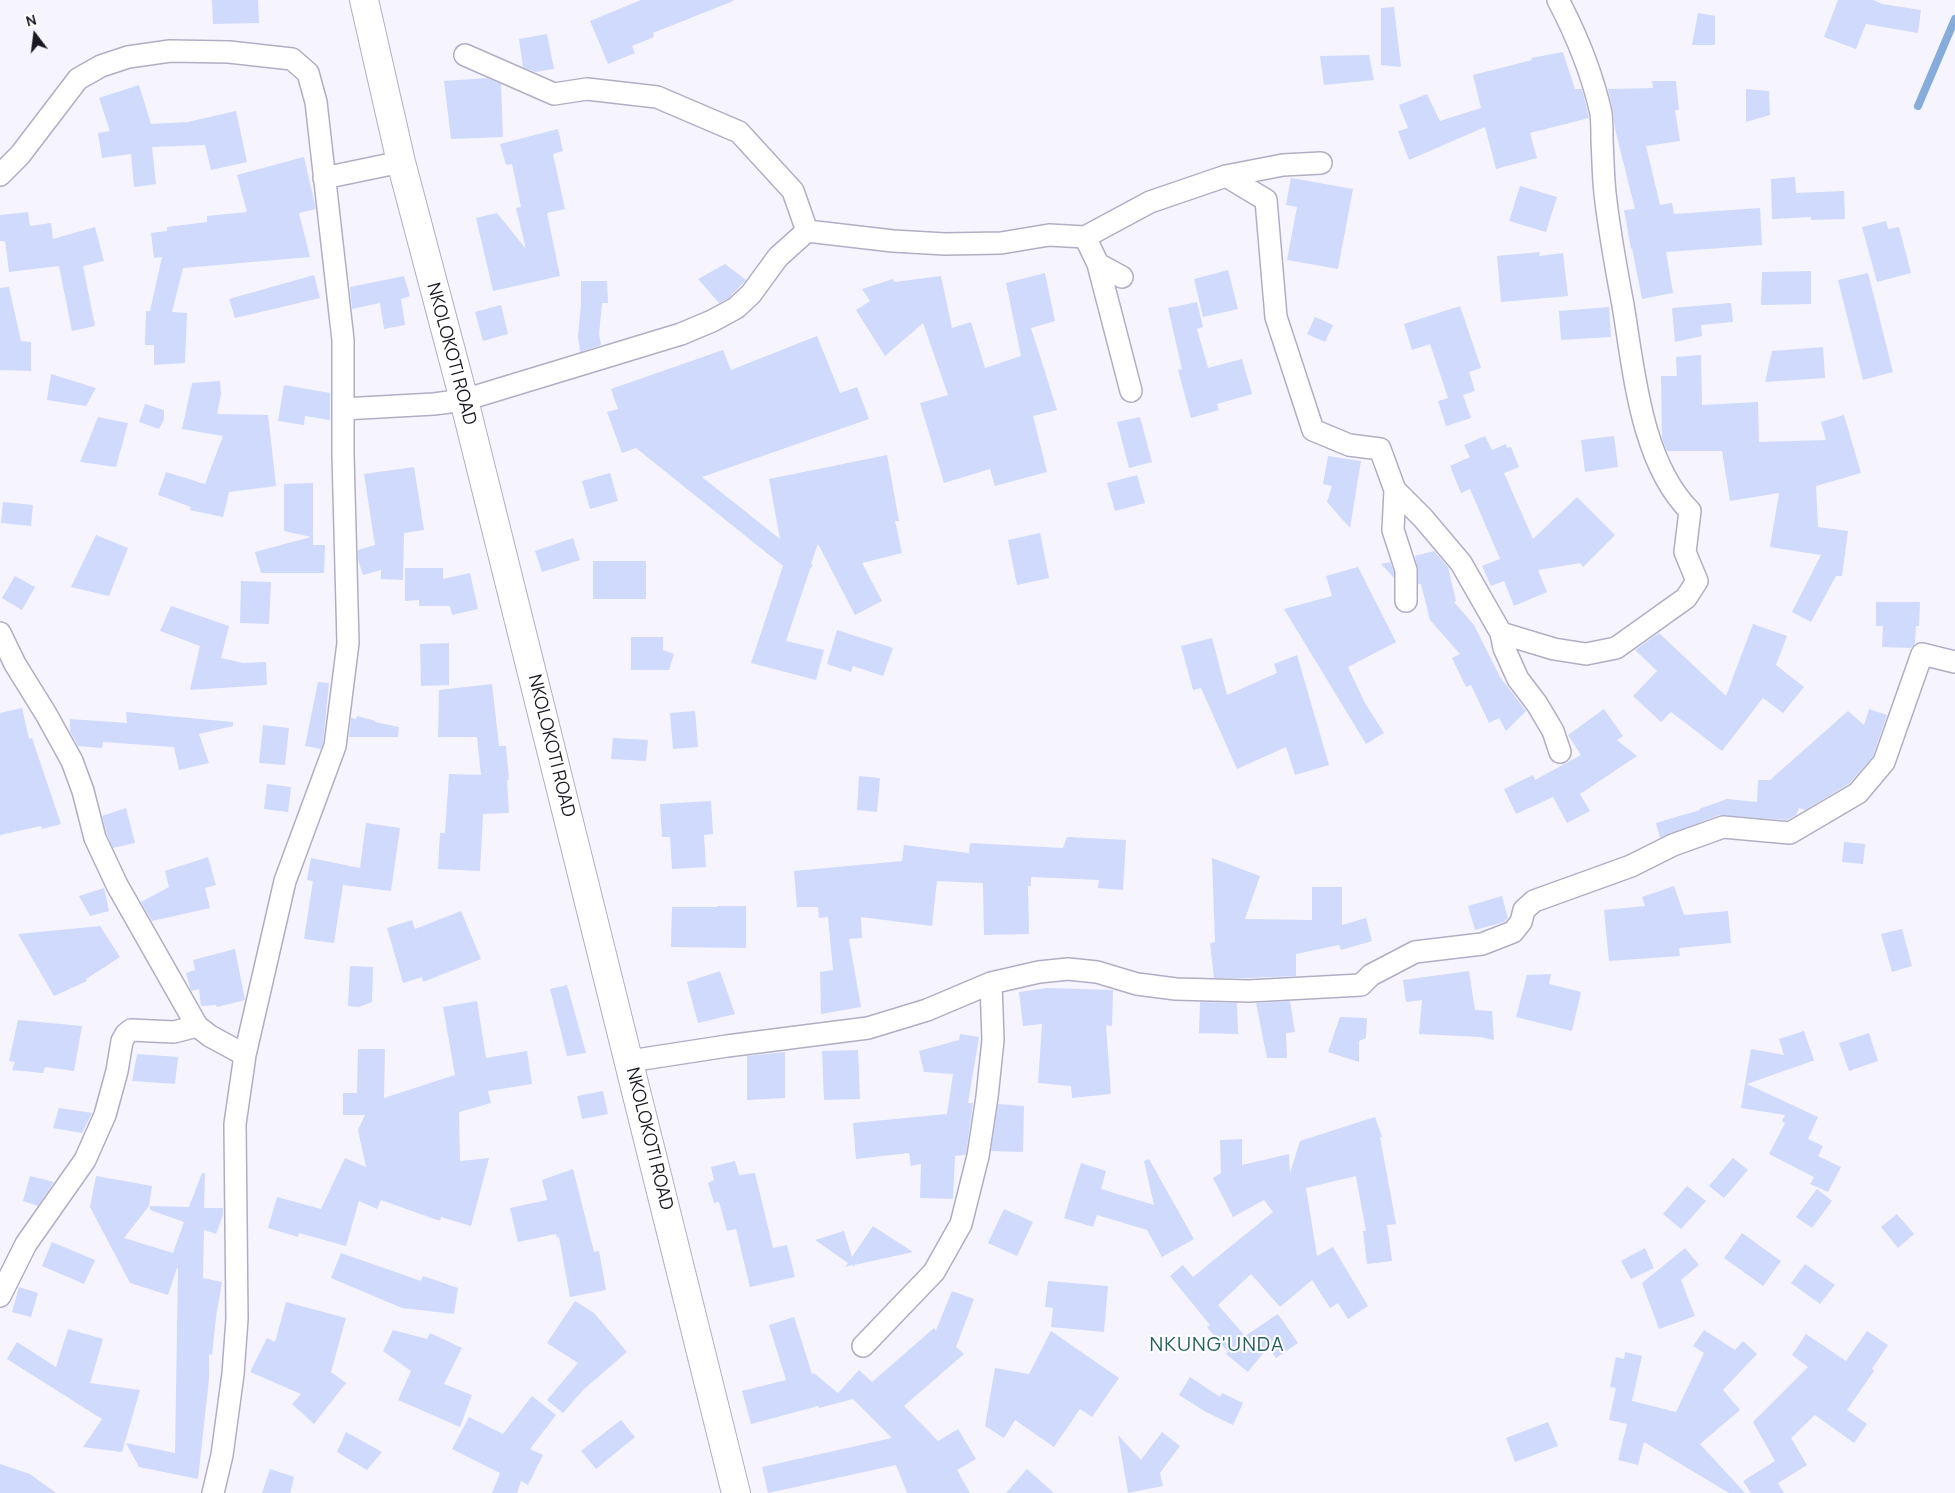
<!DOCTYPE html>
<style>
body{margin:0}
#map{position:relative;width:1955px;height:1493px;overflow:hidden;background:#f6f5ff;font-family:Manrope,sans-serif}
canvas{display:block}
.north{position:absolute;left:10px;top:10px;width:50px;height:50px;-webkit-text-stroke:4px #fff;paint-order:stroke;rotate:345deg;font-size:14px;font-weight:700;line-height:20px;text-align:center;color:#1a1922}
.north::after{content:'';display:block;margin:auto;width:18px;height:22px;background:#1a1922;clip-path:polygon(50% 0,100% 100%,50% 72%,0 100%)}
</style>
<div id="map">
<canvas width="1955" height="1493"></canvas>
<div class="north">N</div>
</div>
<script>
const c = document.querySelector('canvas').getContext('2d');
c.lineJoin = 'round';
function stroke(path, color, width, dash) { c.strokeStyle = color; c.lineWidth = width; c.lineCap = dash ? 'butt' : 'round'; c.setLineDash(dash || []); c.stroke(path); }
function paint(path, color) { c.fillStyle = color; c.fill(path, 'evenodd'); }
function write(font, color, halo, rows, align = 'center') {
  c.font = font + ' Manrope,sans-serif'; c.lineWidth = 4; c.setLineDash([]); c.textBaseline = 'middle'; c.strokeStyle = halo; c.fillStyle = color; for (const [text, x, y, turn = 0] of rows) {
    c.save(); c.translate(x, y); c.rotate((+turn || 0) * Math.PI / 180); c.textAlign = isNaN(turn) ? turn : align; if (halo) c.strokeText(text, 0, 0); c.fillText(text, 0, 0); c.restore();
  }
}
stroke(new Path2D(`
 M1918,106L1955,19`), '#85acda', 8);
paint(new Path2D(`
 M212,0H258L259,23L213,24Z
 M641,0H733V1L653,33L654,37L632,46L635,53L608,64L590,21Z
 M1838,0H1873L1882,4L1921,10L1918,33L1866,24L1856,49L1824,37Z
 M1394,7L1401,67L1381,65V8Z
 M1698,13L1715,16V45H1692Z
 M547,34L554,69L535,72L523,67L519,39Z
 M1563,52L1575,89H1582L1589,118L1530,133L1537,158L1496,169L1485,127L1409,160L1398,131L1408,128L1399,105L1427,94L1440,121L1481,108L1473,75L1532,60L1531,58Z
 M1369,55L1374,80L1324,85L1320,56Z
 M487,78L501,84L503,137L451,139L444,81Z
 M1652,81H1676L1679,110H1675L1680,141L1646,146L1660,205L1672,203L1674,214L1760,208L1762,245L1666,252L1673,293L1642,299L1632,248L1631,249L1624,210L1635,209L1615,129L1613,110L1608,89L1653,88Z
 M139,85L151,124L188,122L236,111L247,162L211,170L205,145L152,147L156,184L134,187L131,154L102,158L98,133L110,131L99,98Z
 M1746,89L1769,91L1770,115L1746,122Z
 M558,129L563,151L553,154L565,209L547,213L560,276L493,291L476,218L497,213L526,249L516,208L521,207L512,164L506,165L500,144Z
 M304,157L316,209L299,213L310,257L183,268L172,312L187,313L185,363L154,365V345H145L146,311H150L162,257L154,258L151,233L167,231V227L207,222V216L247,212L237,175Z
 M1795,177L1796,193L1844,191L1845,219L1811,220V217L1772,219L1771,179Z
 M1291,178L1353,189L1338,269L1287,260L1297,207L1286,205Z
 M1520,186L1557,197L1546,232L1509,221Z
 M28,212L30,226L51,223L53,239L95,227L104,261L83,266L95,326L72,331L59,266L9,272L5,241H0V215Z
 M1886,221L1888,229L1899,227L1911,273L1877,282L1862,227Z
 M1540,252L1539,256L1563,253L1568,296L1501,302L1497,256Z
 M725,264L746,280L729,298L719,303L698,279Z
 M1228,270L1238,309L1203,317L1194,279Z
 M1811,271V304L1761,305L1762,272Z
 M1045,273L1055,321L1031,328L1057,410L1033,416L1047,472L995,486L990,469L944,483L920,403L948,395L923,323L885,356L856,310L870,301L862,289L893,279L894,282L941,276L952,328L971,322L985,368L1021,356L1006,283Z
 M1868,273L1893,372L1863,380L1838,280Z
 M314,275L320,298L235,318L229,299Z
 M404,276L410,296L401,299L405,325L384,329L380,303L352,309L350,287Z
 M581,281H607L608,303H602L599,334L601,345L580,352L578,337L581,304Z
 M9,287L21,341L31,342V371L0,370V288Z
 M1197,302L1203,327L1197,329L1208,368L1242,359L1252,394L1217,404L1219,410L1191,418L1178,370L1182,369L1168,308Z
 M1731,303L1733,322L1701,325L1702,336L1675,342L1672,308Z
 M501,305L508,334L483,341L475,312Z
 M1460,306L1481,368L1469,372L1475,391L1463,395L1471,418L1446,426L1438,401L1448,398L1430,344L1412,350L1404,324Z
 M1609,307L1611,337L1561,340L1559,311Z
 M1315,317L1333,325L1325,342L1307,334Z
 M817,336L840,393L857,387L869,419L702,477L780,539L769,479L887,455L899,521H895L902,553L862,563L882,601L855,615L818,544L811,564L813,565L810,569L786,641L824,650L816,680L751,663L783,566L636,448L622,453L607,412L618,409L611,389L723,350L731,370Z
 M1823,347L1825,378L1765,382L1772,351Z
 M1701,355L1702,405L1758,402L1759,442L1826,440L1821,422L1844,415L1861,473L1816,486L1818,527L1848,531L1842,576H1836L1811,622L1792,612L1821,555L1770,547L1779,493L1730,501L1722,451H1667L1662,438L1661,376H1677L1676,357Z
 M51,374L96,388L86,406L47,400Z
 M220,381L221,394L217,414L268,415L276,486L229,492L223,517L190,510L191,507L158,495L166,472L205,484L223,436L182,429L192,383Z
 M284,385L330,393V420L305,416L304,425L278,421Z
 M145,404L164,410V419L159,429L139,422Z
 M98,417L128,423L116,467L80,462Z
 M1140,417L1152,462L1129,468L1117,422Z
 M1485,436L1492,450L1506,444L1507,448L1511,447L1519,467L1504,473L1533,539L1577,497L1615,535L1583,567L1580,563L1538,570L1547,592L1514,606L1504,581L1491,586L1482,566L1500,559L1470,489L1461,493L1450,466L1470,457L1464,445Z
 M1614,436L1618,467L1585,472L1581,440Z
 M1328,456L1361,461L1350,528L1327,502L1332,486L1323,484Z
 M414,467L424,530L404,533L403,580L381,579V570L363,575L358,560V550L375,545L364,474Z
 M610,473L618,501L590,509L582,481Z
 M1137,475L1145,503L1115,511L1107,483Z
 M313,483V545H325L324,573H261L255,552L311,537L284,531V484Z
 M3,502L33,505L31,526L1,523Z
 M1040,533L1049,578L1017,585L1008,540Z
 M96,535L128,548L109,596L71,587Z
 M573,538L580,560L542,572L535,551Z
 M1434,551L1448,567L1456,601L1454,602L1474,625L1500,677L1526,711L1506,731L1499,718L1489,723L1471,685L1466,687L1452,658L1460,654L1430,620L1421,584H1418V570L1415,556Z
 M593,561H646V599H593Z
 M1390,562L1394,572V578L1381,564Z
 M1358,567L1396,642L1348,667L1365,703L1384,733L1366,744L1284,609L1332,596L1326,576Z
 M405,568H443V579L470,573L478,609L452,615L450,606H419V600L405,601Z
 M15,576L35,587L22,610L2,598Z
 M241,581L271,582L269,624L240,623Z
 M1876,602H1920L1919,626H1916L1915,644L1911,648L1882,647L1883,626H1876Z
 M171,606L229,626L221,658L243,663L266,662L267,685L190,690L200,646L160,631Z
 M1753,624L1787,636L1776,665L1804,687L1783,713L1763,698L1722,751L1671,712L1661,722L1633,696L1657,671L1635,650L1659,633L1726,696Z
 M837,630L893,648L883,676L853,666L851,672L827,664Z
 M631,637H663V650L674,654L669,670H631Z
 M1212,638L1227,695L1277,673L1274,664L1297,655L1329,765L1295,775L1286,747L1237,769L1201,688L1193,690L1181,646Z
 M449,643V685L421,686L420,644Z
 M318,682L329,683L323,743L321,749L305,746Z
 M492,684L499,746H506L509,780H507L509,813L483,814L480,871L438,869L440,833H445L449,774L481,775L477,737H438L439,690Z
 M22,708L29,739L32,738L61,824L42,829L41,826L0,835V713Z
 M1604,709L1623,736L1617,740L1637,756L1580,794L1590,811L1567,823L1553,797L1516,814L1504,789L1533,775L1535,780L1581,755L1568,735Z
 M1869,709L1887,715L1873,756L1850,783L1805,810L1799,808L1796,815L1787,820L1719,815L1660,838L1656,823L1700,810L1699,809L1727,799L1757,802L1758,780H1770L1848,711L1864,725Z
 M695,711L698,747L673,749L670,713Z
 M126,712L233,722V726L199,734L209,763L179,770L174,747L103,742L102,748L78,746L70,731V719L127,723Z
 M357,716L376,721L375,722L399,727L398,737H349L351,718L356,719Z
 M263,725L289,728L285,765L259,763Z
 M613,738L648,740L646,761L611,759Z
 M859,776L880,778L877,812L857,810Z
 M267,784L291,787L288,812L264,809Z
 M711,801L713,834L704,835L706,867L672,869L670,837H662L660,804Z
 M126,808L135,843L113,848L107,834L102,816Z
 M366,823L400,828L391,891L343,885L334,943L304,939L313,881L307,880L311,858L360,868Z
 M1067,837L1126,840L1123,890L1098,888L1099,880L1031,877V886H1028L1029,934L984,935L983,883L937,881L932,926L861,917L862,938L849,939L861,1007L821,1014L820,972L833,970L828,917L819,918L818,907H797L794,871L902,861L904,845L969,853L970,843L1063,848Z
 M1844,842L1865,844L1863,864L1842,862Z
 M208,857L216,885L205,888L210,908L152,921L141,902L169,887L165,871Z
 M1212,858L1260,876L1245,919L1312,920V887H1342V925L1366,918L1372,941L1341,950L1339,945L1296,954V976L1249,978H1214L1210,943L1215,942Z
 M1674,886L1684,915L1728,911L1731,943L1679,948L1680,956L1609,961L1604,910L1645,906L1642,897Z
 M104,888L109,911L90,916L79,896Z
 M1502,896L1508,918L1504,922L1475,930L1468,906Z
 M717,906H746V948L671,947L672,907H717Z
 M461,911L481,959L423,982L422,977L403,983L387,928L412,920L415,929Z
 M100,926L120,957L86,979L87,981L54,996L18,934Z
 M1902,929L1912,966L1892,972L1881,934Z
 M235,949L245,1000L217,1007L216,1005L201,1006L199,989L191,991L186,973L195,970L193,960Z
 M350,966L373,967L372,1002L359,1007L348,1006Z
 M720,971L735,1014L698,1023L687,982Z
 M1469,971L1475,1010L1492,1011L1494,1040L1480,1037L1419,1034L1422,1000L1406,1002L1403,980Z
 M1551,974L1549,984L1581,992L1572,1031L1516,1017L1527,975Z
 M567,985L586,1053L567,1056L550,989Z
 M1047,988L1113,990L1112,1026L1106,1025L1111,1094L1072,1098L1071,1086L1038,1083L1042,1024L1023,1026L1019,992Z
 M477,1001L486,1058L527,1051L532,1084L488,1091L491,1103L459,1112L460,1161L489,1158L471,1226L441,1217L440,1221L381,1200L377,1209L359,1201L346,1246L299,1233L298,1237L268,1228L277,1197L321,1209L345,1158L366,1167L358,1130L365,1115H343V1093H357L358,1049H385L384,1098L455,1075L443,1007Z
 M1290,1001L1295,1032L1286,1033L1287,1058H1267L1256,1003Z
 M1200,1002L1237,1003L1238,1034L1199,1033Z
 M1340,1017L1367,1018L1366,1038L1359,1041V1062L1328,1052Z
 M18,1020L82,1026L74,1071L45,1067L43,1073L12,1070L15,1062L9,1061Z
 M1804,1031L1814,1060H1815L1747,1084L1818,1117L1808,1139L1823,1146L1818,1156L1841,1167L1828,1192L1810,1184L1814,1177L1769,1154L1785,1123L1782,1121L1785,1115L1741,1108L1751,1049L1784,1055L1779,1039Z
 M1869,1033L1878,1061L1849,1071L1839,1043Z
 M960,1034L979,1037L968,1103H973L966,1154L965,1155L955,1156L953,1199L920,1198L921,1164L911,1166L909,1153L856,1159L853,1123L947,1114L953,1074L924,1072L919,1051L959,1040Z
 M858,1050L860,1099L824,1100L822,1051Z
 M785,1052V1098L747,1100V1056Z
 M137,1054L178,1057L175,1084L132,1081Z
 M603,1091L608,1114L582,1119L577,1096Z
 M998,1104L1024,1106L1023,1152L991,1151Z
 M59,1108L92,1113L82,1133L53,1128Z
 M1375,1117L1382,1137H1380L1396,1224L1387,1225L1392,1261L1367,1264L1363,1231H1366L1356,1176L1306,1188L1317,1256L1333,1247L1368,1306L1348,1319L1338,1303L1330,1308L1312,1280L1280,1307L1251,1274L1218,1305L1245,1336L1278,1314L1298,1343L1276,1358L1268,1347L1248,1372L1226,1354L1228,1352L1207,1327L1210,1325L1170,1276L1183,1265L1193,1277L1273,1212L1264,1200L1233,1217L1213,1178L1221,1173L1220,1140L1242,1139V1165L1289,1154L1290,1173L1300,1141Z
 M1733,1158L1748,1170L1724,1198L1709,1186Z
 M1149,1159L1194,1239L1162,1257L1147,1230L1097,1215L1093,1227L1064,1218L1081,1163L1106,1171L1101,1189L1154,1205L1144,1161Z
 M735,1161L739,1175L755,1173L773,1248L787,1245L795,1277L750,1287L736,1229L727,1231L719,1202L714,1203L708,1183L714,1180L711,1167Z
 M573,1169L594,1252L599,1251L606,1290L570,1297L559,1237L557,1238L556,1234L518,1242L510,1208L547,1200L542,1180Z
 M202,1173H205L204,1208H223V1215L216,1234L204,1230L203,1278L222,1282L216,1317L212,1355L209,1354V1379L198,1479L139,1467L126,1443L175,1453L178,1268H177L168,1295L130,1283L90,1207L96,1176L152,1186L149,1206L124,1238L173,1253L184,1222L150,1210V1206L189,1207Z
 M30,1176L54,1182L38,1206L23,1201Z
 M1687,1186L1706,1201L1681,1229L1663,1214Z
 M1817,1189L1832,1201L1812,1228L1796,1217Z
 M1004,1209L1033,1222L1017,1256L988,1243Z
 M1897,1214L1914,1234L1898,1248L1881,1227Z
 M873,1226L913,1252L854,1265L855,1267L852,1265L845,1267L848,1263L815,1240L844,1231L852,1257Z
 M1742,1233L1781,1261L1763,1286L1724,1258Z
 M52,1242L95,1260L84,1284L42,1266Z
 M1645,1248L1654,1268L1631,1279L1621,1261Z
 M1685,1248L1699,1265L1681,1280L1695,1316L1659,1329L1642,1283Z
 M341,1253L421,1281L423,1276L458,1288L454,1314L402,1308L331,1278Z
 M1805,1264L1835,1285L1820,1304L1791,1283Z
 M1048,1281L1108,1286L1104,1332L1051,1327L1053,1308L1045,1307Z
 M19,1287L38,1293L31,1317L12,1312Z
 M952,1291L974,1299L956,1347L964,1354L904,1406L938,1441L958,1429L976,1459L957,1470L970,1493H907L896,1465L768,1493L762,1467L892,1438L853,1399L819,1408L818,1406L751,1424L742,1391L786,1380L769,1325L794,1317L812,1374L814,1373L838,1393L859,1370L872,1382L934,1328L936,1330Z
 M575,1301L594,1313L627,1352L583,1390L563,1413L547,1400L578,1363L547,1343Z
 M286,1302L346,1318L331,1372L346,1383L314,1424L292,1404L301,1394L250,1372L267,1338L275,1342Z
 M68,1329L103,1339L90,1383L140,1390L122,1452L83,1447L102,1419L7,1359L17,1342L56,1367Z
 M393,1330L427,1339L430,1333L462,1348L444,1384L472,1395L460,1427L398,1400L411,1371L383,1351Z
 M1704,1330L1735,1350L1743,1341L1757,1354L1723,1390L1740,1410L1700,1444L1745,1493H1729L1644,1442L1638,1465L1618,1460L1627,1424L1609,1420L1616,1388L1610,1387L1616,1357L1624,1359L1625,1352L1642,1356L1632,1401L1676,1412L1704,1353L1693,1346Z
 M1051,1331L1119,1378L1092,1417L1080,1409L1054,1447L1015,1420L1004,1438L985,1426L995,1368L1029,1374Z
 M1867,1331L1888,1345L1872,1369L1874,1371L1847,1410L1867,1424L1854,1443L1815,1415L1791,1438L1807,1465L1778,1483L1784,1493H1751L1743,1481L1775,1461L1753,1422L1808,1367L1792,1355L1806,1334L1846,1361Z
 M1190,1377L1220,1397L1222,1393L1243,1403L1233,1425L1206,1412L1179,1395Z
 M532,1396L556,1415L530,1449L543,1455L528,1485L521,1481L517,1493H492L500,1473L452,1449L469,1417L503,1434Z
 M621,1420L635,1437L596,1469L581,1451Z
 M1548,1422L1558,1446L1515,1462L1506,1438Z
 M346,1432L382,1452L367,1470L337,1452Z
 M1162,1432L1180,1446L1160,1473L1163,1486L1128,1493L1118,1435L1141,1460Z
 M0,1464L30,1474L56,1493H0Z
 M270,1469L294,1477L290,1493H262Z
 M1027,1469L1054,1493H1006Z`), '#d0dafc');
const street = new Path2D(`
 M465,55L554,94L587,89L657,97L739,132L793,191L807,231
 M0,175L20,155L78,79L101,66L128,57L170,51L229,52L292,59L308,73L316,102L343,340V455L348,643L335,746L285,881L245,1055L235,1124L237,1319L233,1374L222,1455L213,1493
 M1226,176L1266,200L1276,317L1313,430L1349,445L1380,449L1395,490L1393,530L1406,570V601
 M324,178L401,162
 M1085,237L1098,264L1131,391
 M1098,264L1122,277
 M343,409L434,404L464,400L681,334L712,321L736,308L751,294L778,257L807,231L893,241L945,244L1001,243L1049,235L1085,237L1150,202L1226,176L1283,165L1321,163
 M1395,490L1423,518L1461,563L1501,633L1504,648L1518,679L1537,704L1553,731L1560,752
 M0,633L15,664L46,714L72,761L83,791L95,838L117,885L197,1026L210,1036L245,1055
 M1501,633L1554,649L1586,654L1616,648L1686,598L1697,581L1685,552L1690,511C1641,462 1634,371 1623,305C1616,268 1609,230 1605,193C1603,175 1603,157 1602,140C1602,131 1602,122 1601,113C1592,73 1577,36 1558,0
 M630,1061L727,1046L868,1028L927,1010L991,983L1039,972L1068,969L1097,972L1137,984L1176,989L1249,991L1361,985L1371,975L1415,952L1482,944L1513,932L1521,922L1524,910L1534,901L1631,866L1673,845L1723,827L1790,833L1858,793L1884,762L1922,654L1955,662
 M0,1296L26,1244L85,1160L105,1115L117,1071L122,1041L126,1034L131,1030L174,1032L197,1026
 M863,1346L934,1272L961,1224L978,1156L987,1097L993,1040L991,983`);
const secondary = new Path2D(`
 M364,0L401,162L464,400L736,1493`);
stroke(street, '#b0aec4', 24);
stroke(secondary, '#b0aec4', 30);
stroke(street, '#fff', 21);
stroke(secondary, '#fff', 28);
write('18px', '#1a1922', '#fff', [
 ["NKOLOKOTI ROAD",451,354,75],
 ["NKOLOKOTI ROAD",551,746,76],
 ["NKOLOKOTI ROAD",649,1139,76]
]);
c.letterSpacing = '1px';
write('20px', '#255f60', '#fff', [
 ["NKUNG'UNDA",1217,1345]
]);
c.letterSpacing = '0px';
</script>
